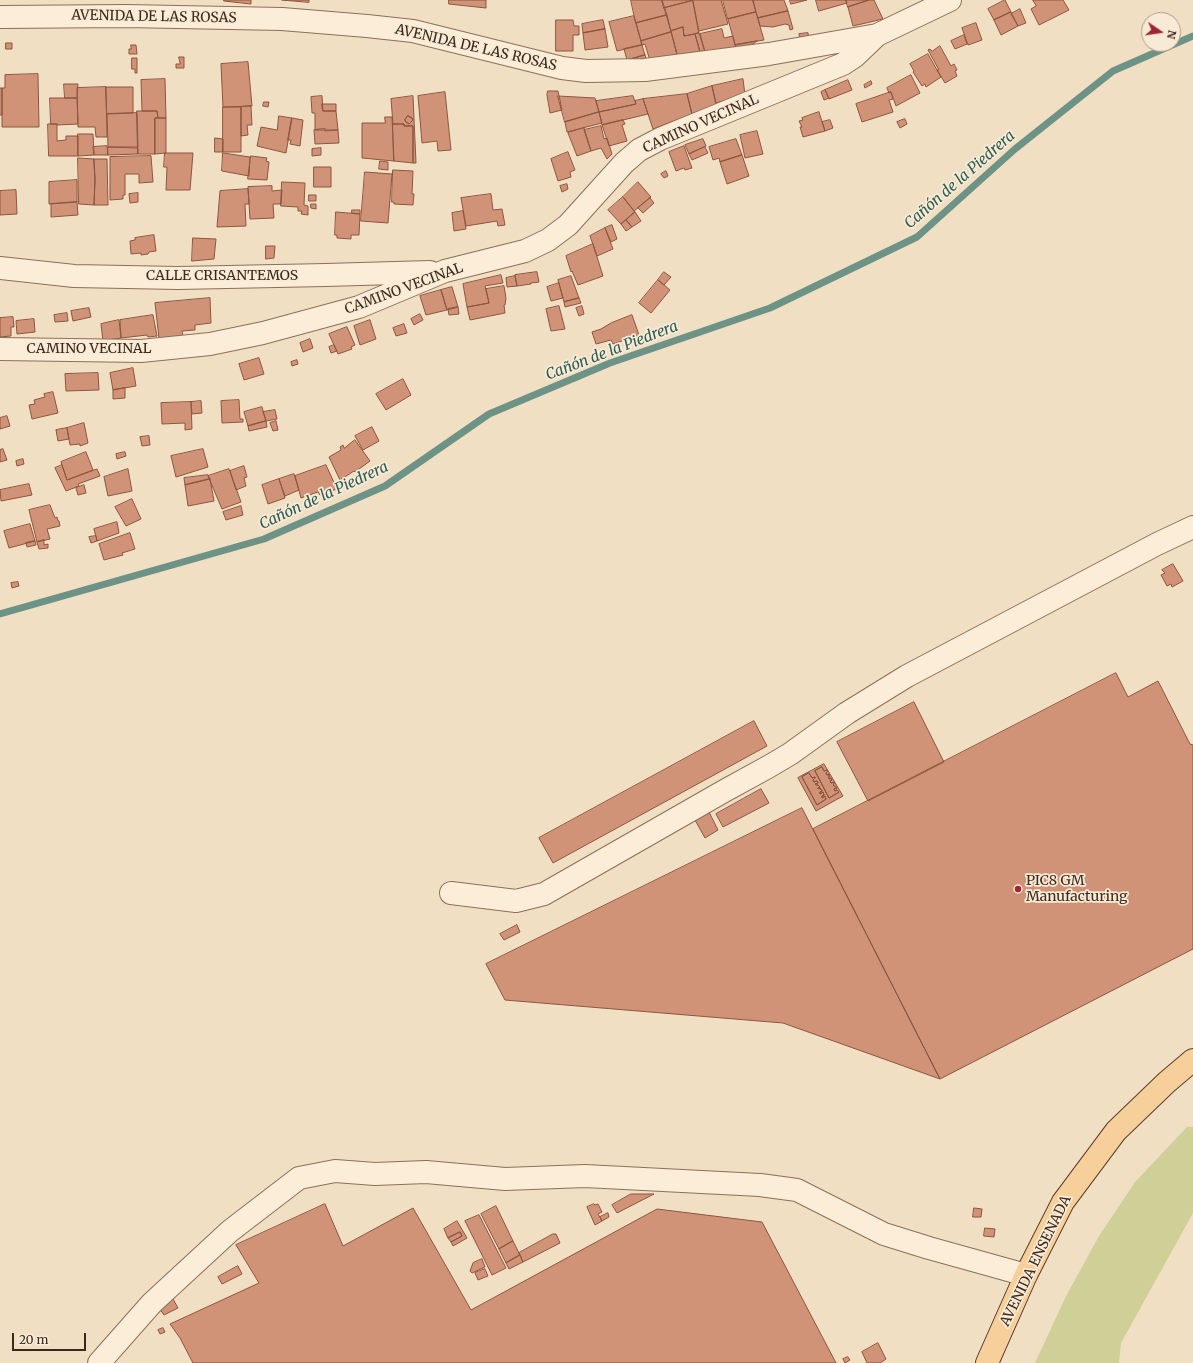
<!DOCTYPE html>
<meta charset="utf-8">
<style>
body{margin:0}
#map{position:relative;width:1193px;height:1363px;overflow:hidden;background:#f1dfc4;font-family:Merriweather,serif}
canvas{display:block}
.north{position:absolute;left:1141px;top:12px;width:40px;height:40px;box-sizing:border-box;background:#f8ead4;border:1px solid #ad9d8b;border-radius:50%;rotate:103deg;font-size:11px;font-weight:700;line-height:16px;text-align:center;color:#3c291e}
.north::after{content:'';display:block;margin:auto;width:14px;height:18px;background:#9f2533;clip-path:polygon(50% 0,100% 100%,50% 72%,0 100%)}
.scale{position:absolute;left:12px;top:1333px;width:74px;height:18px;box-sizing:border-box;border:2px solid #3c291e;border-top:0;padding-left:5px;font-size:12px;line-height:14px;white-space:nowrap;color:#3c291e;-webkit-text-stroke:3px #f8ead4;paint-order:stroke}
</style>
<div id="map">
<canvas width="1193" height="1363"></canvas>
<div class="north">N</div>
<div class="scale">20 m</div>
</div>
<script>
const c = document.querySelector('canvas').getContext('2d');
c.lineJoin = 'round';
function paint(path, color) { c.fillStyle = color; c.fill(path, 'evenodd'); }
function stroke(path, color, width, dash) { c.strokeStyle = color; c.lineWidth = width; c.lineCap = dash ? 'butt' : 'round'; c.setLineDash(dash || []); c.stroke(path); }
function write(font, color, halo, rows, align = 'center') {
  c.font = font + ' Merriweather,serif'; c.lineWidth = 3.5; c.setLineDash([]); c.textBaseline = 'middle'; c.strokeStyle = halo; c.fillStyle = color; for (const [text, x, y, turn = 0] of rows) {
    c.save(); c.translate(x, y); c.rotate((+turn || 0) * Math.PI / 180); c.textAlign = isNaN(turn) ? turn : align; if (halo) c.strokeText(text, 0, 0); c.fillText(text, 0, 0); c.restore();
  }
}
paint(new Path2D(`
 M1187,1127H1193V1213L1121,1343L1119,1363H1035L1066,1296L1099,1236L1135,1182Z`), '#cfd097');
stroke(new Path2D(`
 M0,614L264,539L385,486L489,414L610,363L770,308L917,237L1015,149L1113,71L1193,36`), '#6c9385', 7);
const building = new Path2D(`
 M224,0H251V4L224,1Z
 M282,0H309V2Z
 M449,0H486V8L449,4Z
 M631,0H662L667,15L636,23Z
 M662,0H693L664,8Z
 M693,0H721L728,24L699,31Z
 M723,0H753L756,12L728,19Z
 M753,0H784L788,11L758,18Z
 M790,0H807L791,4Z
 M816,0H846L847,3L819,11Z
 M846,0H869L848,7Z
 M869,0H874L883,19L853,26L848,7Z
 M1005,0L1011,12L994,20L988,9Z
 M1033,0H1063L1069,10L1039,25L1031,9L1036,6Z
 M693,1L699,33L684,36L683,27L671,31L664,8Z
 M1020,9L1026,23L1018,26L1011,14Z
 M788,11L793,29L790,30L789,25L785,24L773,27L760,26L758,18Z
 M756,12L764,40L735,45L728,19Z
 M1011,12L1018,26L1001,35L994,20Z
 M667,15L671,32L641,41L636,23Z
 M634,16L642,45L617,51L609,22Z
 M556,20H573L574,26H579V35H573V51H556Z
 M603,20L605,29L583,33L582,24Z
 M976,23L982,40L968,45L962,28Z
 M683,27L684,36L695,34L700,52L678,58L671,31Z
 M605,29L608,47L585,50L583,33Z
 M722,29L724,38L733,36L736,48L705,52L700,34Z
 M671,32L678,58L651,64L645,44L642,45L641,41Z
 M699,33L705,52H700L695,34Z
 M808,33L809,39L800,41L799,34Z
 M964,35L967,44L955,49L951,41Z
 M757,41L753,44L742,47H736L735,45Z
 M6,43H12V49H6Z
 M131,45H136L137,54H129V49H131Z
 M642,45L645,55L627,60L624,49Z
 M940,46L951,66L954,64L957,70L955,71L957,76L945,83L937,70H939L928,50L930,49L932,51Z
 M928,54L941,77L926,87L925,84L922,86L913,72L914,71L910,64Z
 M645,55L648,64L627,60Z
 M179,57H184V68H176V64H180Z
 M132,58H137V73H135V69H132Z
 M248,62L252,106L223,107L221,64Z
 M38,74L39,127H2V88H5V75Z
 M911,75L920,93L896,106L891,92L889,93L887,88Z
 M165,79L166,118H158L157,111H142L141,80Z
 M743,79L745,95L716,103L712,86Z
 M848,80L852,90L829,99L825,90Z
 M871,81L872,84L865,88L864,85Z
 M64,84H78L77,98H65Z
 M712,86L716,105L692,114L687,94Z
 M106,87L107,137H96L95,127H78L77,88Z
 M106,87H133V113L107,114Z
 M0,88H2V115H0Z
 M825,90L829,98L824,100L821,92Z
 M548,91H558L562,110L550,113L547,95Z
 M445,92L451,150L438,151L437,141L422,143L418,96Z
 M891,92L893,99L889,100L893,112L862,122L856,104Z
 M687,94L692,114L653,129L643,99Z
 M322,96L323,111H336L338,130H315V113H312L311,97Z
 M413,96L416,163H413V126H404V124H393L391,99ZM408,116L412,118L413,120L409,124L406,122L405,120Z
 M558,96L595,98L599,112L565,122Z
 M633,96L636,104L599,112L596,101Z
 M50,98H77L78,124L57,125V124H51Z
 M643,99L648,114L602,125L599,112L636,104L635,101Z
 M264,102H269L268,107L263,106Z
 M322,104H336V111H323Z
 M251,106L252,125H247L248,135L241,136V107Z
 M223,107H241V152H223Z
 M137,111H157L158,118H155V154H138Z
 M599,112L602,123L567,132L565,122Z
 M819,112L825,131L803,137L800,127H802L799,121L803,120L802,118Z
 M137,113L138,147H108L107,114Z
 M279,116L292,118L286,153L257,146L261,127L277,130Z
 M408,116L412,118L413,120L409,124L406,122L405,120Z
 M385,117H392L394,161L362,158V123H385Z
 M155,118H166V153L155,154Z
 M292,118L303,120L300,146L290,144L291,140H288Z
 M905,119L907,124L900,128L897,122Z
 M623,120L625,124L622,125L627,141L609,146L602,125Z
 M830,120L833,128L825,131L822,122Z
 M48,124H57V141L66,140V136H78V156H49Z
 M393,124H404V126H413V163L394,161Z
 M601,126L604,139L607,138L612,154L607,159L601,148L591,151L584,130Z
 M584,128L591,151L577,156L568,133Z
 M325,129V131L338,130L339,143L315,144L314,130Z
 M757,131L763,154L745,158L740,135Z
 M78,134H93L94,155L78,156Z
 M215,138L223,139V152H215Z
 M703,139L706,146L689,154L685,145Z
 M736,139L742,155L720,162L719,158L713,160L709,147Z
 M107,146L108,155H94L93,147Z
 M684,146L692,168L685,170L684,168L676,171L669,152Z
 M108,147L138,148V154L108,155Z
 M705,147L708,153L692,160L689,154Z
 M321,148V155L312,156V149Z
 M568,152L575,170L570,172L571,177L558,181L551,159Z
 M165,153H193L190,190H166L167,167H164Z
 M223,153L250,157L249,176L222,171Z
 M742,155L749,176L727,184L720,162Z
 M151,156L153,182L139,183V174H125V195H123V199L110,200V157Z
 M251,156L267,158L266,161L269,162L267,180L248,179Z
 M78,158L94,159L95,179L94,205L79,204Z
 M94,159H107L108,205H94L95,179Z
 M380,161L388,162V170L379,169Z
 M314,167H331V187H314Z
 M393,170L413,171L412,194H414L413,205L394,204V202H392Z
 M666,171L668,176L664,178L661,174Z
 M365,172L392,174L388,223L361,221Z
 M77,180V202L49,204V182Z
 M282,182L305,183L304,205L308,206V215L301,214L302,211H298V207L281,206Z
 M638,182L651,197L634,211L623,197Z
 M567,184L568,189L562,192L560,186Z
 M272,186V191L282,190L281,204H273L274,218L250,219L248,187Z
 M248,189L249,204H245L246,226L217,227L220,191Z
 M16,190L17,214L0,215V191Z
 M138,193V202L130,203L129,194Z
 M491,194L493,210L502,209L505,225L498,226L497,221L466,226L461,198Z
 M309,195H316V201H309Z
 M623,197L635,212L621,224L608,210Z
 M650,198L654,203L643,213L638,208Z
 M77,202L78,215L51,217V204Z
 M311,204H316V209L311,208Z
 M352,210H360V214L352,213Z
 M463,211L466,229L454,231L452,213Z
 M336,212L360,214L359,235H351V239L337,238V235H335Z
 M635,212L641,221L632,227L626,220Z
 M626,220L632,227L626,231L621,224Z
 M612,225L617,239L611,242L605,228Z
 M605,228L613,249L597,256L590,236Z
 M154,235L156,251L149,252L148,254L141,255V253L131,254L130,241L135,240V238Z
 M193,238L216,239L214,259L192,261Z
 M593,244L603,276L578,285L572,271L571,272L566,256Z
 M266,246H275L274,258L266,259Z
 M537,272L539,282L531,283V284L517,286L515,275Z
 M664,272L671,277L664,285L658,280Z
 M501,275L503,283L485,286L489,303L467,307L463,284Z
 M515,276L517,286L507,287L506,278Z
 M571,276L579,298L564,302L558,280Z
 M658,280L670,290L651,313L639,303Z
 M559,283L563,298L551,301L547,287Z
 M504,286L506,298L505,305H504L505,313L470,320L467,307L489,303L486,289Z
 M452,287L458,307L447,310L441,290Z
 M441,290L447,310L426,315L420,296Z
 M210,298L211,323L195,325V330L182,331L183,336L159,338L155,303Z
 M579,298L581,303L565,307L564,302Z
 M559,306L565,329L551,331L546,309Z
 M582,306L584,314L579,316L576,308Z
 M458,307L459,314L449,315L448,309Z
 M89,308L91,317L73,321L71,311Z
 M67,313L68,321L55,322L54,315Z
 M420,314L423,320L414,325L411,319Z
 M153,315L157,336L148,337L147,335L121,338L120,320Z
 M632,315L639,335L613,344L611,340L596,344L592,332L601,329L611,323Z
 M13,317L14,327H11V336L0,337V318Z
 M34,319L35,332L17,334L16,321Z
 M119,320L121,338L103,341L101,324Z
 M370,320L376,339L360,345L354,326Z
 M404,324L407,333L396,336L393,328Z
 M347,327L355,345L351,347L352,349L338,354L329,334Z
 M310,339L313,348L303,352L300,343Z
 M334,345L337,351L331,353L329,347Z
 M259,358L264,374L244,380L239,364Z
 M297,360L298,364L292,366L291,362Z
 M133,368L136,386L113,390L110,373Z
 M98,373L99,390L66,391L65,374Z
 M403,379L411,395L386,410L376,394Z
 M125,388V398L113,399V390Z
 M53,392L58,413L32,419L29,405L35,404L34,400L45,397L44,394Z
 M239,400L240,419H243V422L222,423L221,401Z
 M201,401L202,413L192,414L191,402Z
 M191,402L192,429L185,430V423L162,424L161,403Z
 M262,407L266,421L248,426L244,412Z
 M275,410L277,419L266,421L263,412Z
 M7,416L10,426L0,429V418Z
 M266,421L267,427L249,431L248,426Z
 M276,421L278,430L273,431L270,423Z
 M84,423L88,443L80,446V444L70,445L67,428Z
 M372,427L379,441L363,450L355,436Z
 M67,428L69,439L58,441L56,430Z
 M149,436L150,445L142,446L140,437Z
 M355,440L370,461L355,472L354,471L340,480L329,457L341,450L340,447L343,445L344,448Z
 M3,449L7,460L0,462V450Z
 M203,449L208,467L176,477L171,456Z
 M86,452L93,470L67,480L61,462Z
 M125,452L126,456L117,459L116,454Z
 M23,459L24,464L17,466L16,461Z
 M62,465L67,480L97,469L100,476L78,484L79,486L66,491L55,468Z
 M326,465L337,489L320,495L318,492L301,498L295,476Z
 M244,466L247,477L244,478L246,486L236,490L230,471Z
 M128,469L132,491L108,496L104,477Z
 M229,469L241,502L222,509L208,476Z
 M294,474L299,490L285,496L279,479Z
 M208,475L210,479L185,485L184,478Z
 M210,479L214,501L188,506L185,485Z
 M279,479L285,498L268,504L262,485Z
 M29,484L32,495L1,501L0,490Z
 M84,485L86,493L78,495L76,488Z
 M132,499L141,519L126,526L115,507Z
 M50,505L55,518L57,517L58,521H59L60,526L47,529L50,539L37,542L29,510Z
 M241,506L243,515L226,520L223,512Z
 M117,522L119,533L97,541L94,529Z
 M30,524L35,541L9,548L4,531Z
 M130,533L135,549L122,553L123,555L104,560L99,544Z
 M96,536L97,541L91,543L89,537Z
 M44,540V545L48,544V548L39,549L37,542Z
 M35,541L36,545L27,547L26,543Z
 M1173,564L1183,581L1172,587L1171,584L1167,586L1161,575L1165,573L1162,570Z
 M18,582L19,586L12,588L11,583Z
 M1116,673L1128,697L1158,681L1190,744L1193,745V949L940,1079L813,829Z
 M914,702L944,762L868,801L837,742Z
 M754,721L767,746L553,863L539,838Z
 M824,764L843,796L816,811L798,778ZM822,767L824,771L827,770L828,771L826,773L827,775L829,774V779L831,778L832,780L830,781L831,783L834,782V784L833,785L837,788L834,789L835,791L837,790L839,792L829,798L815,771ZM809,773L812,778L815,777V778L813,780L814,782L817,781L818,783L815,784L816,785H818L820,787L818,788V789L820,788L822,791L820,792V794L823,792L824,795L822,796V798L825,796L826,799L817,805L802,777Z
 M822,767L824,771L827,770L828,771L826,773L827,775L829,774V779L831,778L832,780L830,781L831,783L834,782V784L833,785L837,788L834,789L835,791L837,790L839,792L829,798L815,771Z
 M809,773L812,778L815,777V778L813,780L814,782L817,781L818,783L815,784L816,785H818L820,787L818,788V789L820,788L822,791L820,792V794L823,792L824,795L822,796V798L825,796L826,799L817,805L802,777Z
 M761,789L769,803L723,827L716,814Z
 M802,808L940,1079L783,1023L505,1000L486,964Z
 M709,812L718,830L705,838L695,820Z
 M517,925L520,932L504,940L500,934Z
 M631,1194H654L617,1213L612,1205Z
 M325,1204L343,1246L413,1208L471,1310L657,1209L762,1222L836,1363H193L180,1338L170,1324L259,1283L236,1245Z
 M594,1204L595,1205L598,1204L602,1212L598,1214L602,1221L595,1225L587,1207Z
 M496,1206L513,1241L499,1249L481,1214Z
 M974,1208L982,1209L981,1217H973Z
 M608,1213L609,1217L602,1221L600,1217Z
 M479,1215L506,1268L492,1275L465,1221Z
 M457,1221L467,1238L453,1246L451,1242L462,1236L460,1232L448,1238L444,1229Z
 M985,1228L995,1229L994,1237L984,1236Z
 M460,1232L462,1236L451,1242L448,1238Z
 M553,1234H556L560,1243L523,1262L519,1253Z
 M513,1241L520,1255L506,1263L499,1249Z
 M520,1255L523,1262L509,1269L506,1263Z
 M482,1259L485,1267L472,1273L470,1271L473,1263Z
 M238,1266L242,1274L222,1284L218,1277Z
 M485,1269L488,1276L478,1280L475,1273Z
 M173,1299L178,1308L164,1315L159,1308Z
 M163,1328L165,1332L160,1334L158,1330Z
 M878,1343L886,1359L880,1363H867L862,1352Z
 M848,1357L850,1360L845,1363L843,1359Z`);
paint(building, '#d19378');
stroke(building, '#8d553d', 1);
const minor = new Path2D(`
 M0,17L126,16L282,19L367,26L413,31L562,68L586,71L645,70L769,54L877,35
 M0,268L74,276L178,278L326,275L430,272
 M0,349L141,351L210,344L263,333L359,307L445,271L525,251L548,240L568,225L624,163L639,150L660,139L843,64L855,56L877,35L950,0
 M451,893L516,901L544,894L726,790L768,767L790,754L847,713L907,676L1157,544L1193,527
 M99,1363L152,1303L230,1231L299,1178L335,1171L375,1174L426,1172L505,1179L585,1176L760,1185L797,1190L884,1234L929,1248L1026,1275`);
const major = new Path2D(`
 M987,1363L1026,1275L1063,1202L1116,1131L1167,1082L1193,1060`);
stroke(minor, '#8d6f59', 24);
stroke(major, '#5a3e2d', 24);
stroke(minor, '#fbedd8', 22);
stroke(major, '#f6cf9a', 22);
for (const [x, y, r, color] of [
 [1018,889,4,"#9f2533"]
]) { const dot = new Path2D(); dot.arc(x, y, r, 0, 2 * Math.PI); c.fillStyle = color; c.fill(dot); stroke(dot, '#f8ead4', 1.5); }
write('14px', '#3c291e', '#f8ead4', [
 ["AVENIDA DE LAS ROSAS",154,17,1],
 ["AVENIDA DE LAS ROSAS",476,48,13],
 ["CAMINO VECINAL",701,124,-24],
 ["CALLE CRISANTEMOS",222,276],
 ["CAMINO VECINAL",404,289,-20],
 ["CAMINO VECINAL",89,349],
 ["AVENIDA ENSENADA",1036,1261,-64]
]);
write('14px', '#3c291e', '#f8ead4', [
 ["PIC8 GM",1026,881],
 ["Manufacturing",1026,897]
], 'left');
write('italic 15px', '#2c5c54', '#f8ead4', [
 ["Cañón de la Piedrera",960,180,-41],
 ["Cañón de la Piedrera",612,351,-21],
 ["Cañón de la Piedrera",324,496,-25]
]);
</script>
